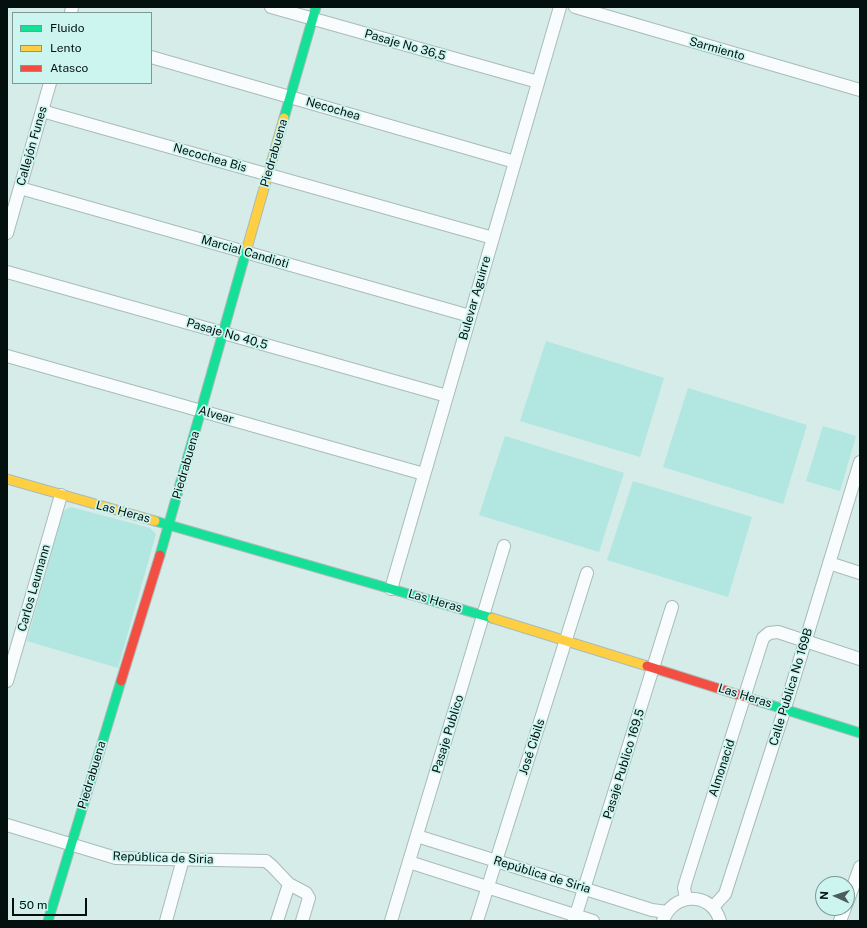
<!DOCTYPE html>
<meta charset="utf-8">
<style>
body{margin:0}
#map{position:relative;width:867px;height:928px;overflow:hidden;background:#d5ece9;font-family:"Public Sans",sans-serif}
canvas{display:block}
.frame{position:absolute;inset:0;border:8px solid #03100e;pointer-events:none}
.legend{position:absolute;left:12px;top:12px;width:140px;height:72px;box-sizing:border-box;background:#ccf5f0;border:1px solid #7c9996;margin:0;padding:5px 7px;list-style:none;font-size:12px;color:#03100e}
.legend li{display:flex;align-items:center;gap:8px;height:20px}
.legend b{width:20px;border:1px solid #7c9996}
.north{position:absolute;left:815px;top:876px;width:40px;height:40px;box-sizing:border-box;background:#ccf5f0;border:1px solid #7c9996;border-radius:50%;rotate:273deg;font-size:11px;font-weight:700;line-height:16px;text-align:center;color:#03100e}
.north::after{content:'';display:block;margin:auto;width:14px;height:18px;background:#4c5d5b;clip-path:polygon(50% 0,100% 100%,50% 72%,0 100%)}
.scale{position:absolute;left:12px;top:898px;width:75px;height:18px;box-sizing:border-box;border:2px solid #03100e;border-top:0;padding-left:5px;font-size:12px;line-height:14px;white-space:nowrap;color:#03100e;-webkit-text-stroke:3px #ccf5f0;paint-order:stroke}
</style>
<div id="map">
<canvas width="867" height="928"></canvas>
<div class="frame"></div>
<ul class="legend">
<li><b style="height:5px;background:#16e098"></b>Fluido</li>
<li><b style="height:5px;background:#ffcf43"></b>Lento</li>
<li><b style="height:5px;background:#f24e42"></b>Atasco</li>
</ul>
<div class="north">N</div>
<div class="scale">50 m</div>
</div>
<script>
const c = document.querySelector('canvas').getContext('2d');
c.lineJoin = 'round';
function paint(path, color) { c.fillStyle = color; c.fill(path, 'evenodd'); }
function stroke(path, color, width, dash) { c.strokeStyle = color; c.lineWidth = width; c.lineCap = dash ? 'butt' : 'round'; c.setLineDash(dash || []); c.stroke(path); }
function write(font, color, halo, rows, align = 'center') {
  c.font = font + ' "Public Sans",sans-serif'; c.lineWidth = 3.5; c.setLineDash([]); c.textBaseline = 'middle'; c.strokeStyle = halo; c.fillStyle = color; for (const [text, x, y, turn = 0] of rows) {
    c.save(); c.translate(x, y); c.rotate((+turn || 0) * Math.PI / 180); c.textAlign = isNaN(turn) ? turn : align; if (halo) c.strokeText(text, 0, 0); c.fillText(text, 0, 0); c.restore();
  }
}
paint(new Path2D(`
 M546,341L664,378L640,457L520,421Z
 M688,388L807,425L783,504L663,467Z
 M823,426L856,436L840,491L806,481Z
 M505,436L624,473L599,552L479,515Z
 M633,481L752,517L728,597L607,560Z
 M71,507L150,528L156,534L118,668L27,641L63,511Z`), '#b1e6e1');
const street = new Path2D(`
 M271,7L538,82
 M575,7L860,90
 M71,13L72,7
 M151,57L515,162
 M42,111L493,238
 M20,188L470,316
 M7,233L50,83
 M7,272L447,396
 M7,356L424,474
 M829,563L860,573
 M391,589L560,7
 M7,681L61,495
 M7,825L116,858L266,861L272,866L289,884L306,893L309,898L302,921
 M417,836L652,910L667,912
 M409,862L593,921
 M686,899L684,888L686,881L763,638L769,633L778,632L860,659
 M847,903L860,867
 M713,907L725,894L785,708L860,462
 M166,921L183,859
 M277,921L289,884
 M391,921L504,546
 M477,921L587,573
 M574,921L672,607
 M663,921C672,892 712,891 720,921
 M840,921L845,908`);
const fast = new Path2D(`
 M284,118L316,7
 M155,521L492,618
 M160,555L247,248
 M758,701L860,733
 M48,921L121,681`);
const slow = new Path2D(`
 M247,248L284,118
 M7,479L155,521
 M492,618L647,666`);
const jam = new Path2D(`
 M647,666L758,701
 M121,681L160,555`);
stroke(street, '#a9bbb9', 14);
stroke(fast, '#a9bbb9', 11);
stroke(slow, '#a9bbb9', 11);
stroke(jam, '#a9bbb9', 11);
stroke(street, '#f9fcfc', 12);
stroke(fast, '#16e098', 9);
stroke(slow, '#ffcf43', 9);
stroke(jam, '#f24e42', 9);
write('12px', '#03100e', '#ccf5f0', [
 ["Pasaje No 36,5",405,45,16],
 ["Sarmiento",717,49,16],
 ["Necochea",333,109,16],
 ["Callejón Funes",32,146,-74],
 ["Piedrabuena",274,153,-74],
 ["Necochea Bis",210,158,16],
 ["Marcial Candioti",245,252,16],
 ["Bulevar Aguirre",475,298,-74],
 ["Pasaje No 40,5",227,334,16],
 ["Alvear",216,415,16],
 ["Piedrabuena",186,465,-74],
 ["Las Heras",123,512,15],
 ["Carlos Leumann",34,588,-74],
 ["Las Heras",435,601,16],
 ["Calle Publica No 169B",791,687,-73],
 ["Las Heras",745,696,17],
 ["Pasaje Publico",448,734,-73],
 ["José Cibils",532,747,-72],
 ["Pasaje Publico 169,5",624,764,-73],
 ["Almonacid",722,768,-72],
 ["Piedrabuena",92,775,-73],
 ["República de Siria",163,858,2],
 ["República de Siria",542,875,17]
]);
</script>
